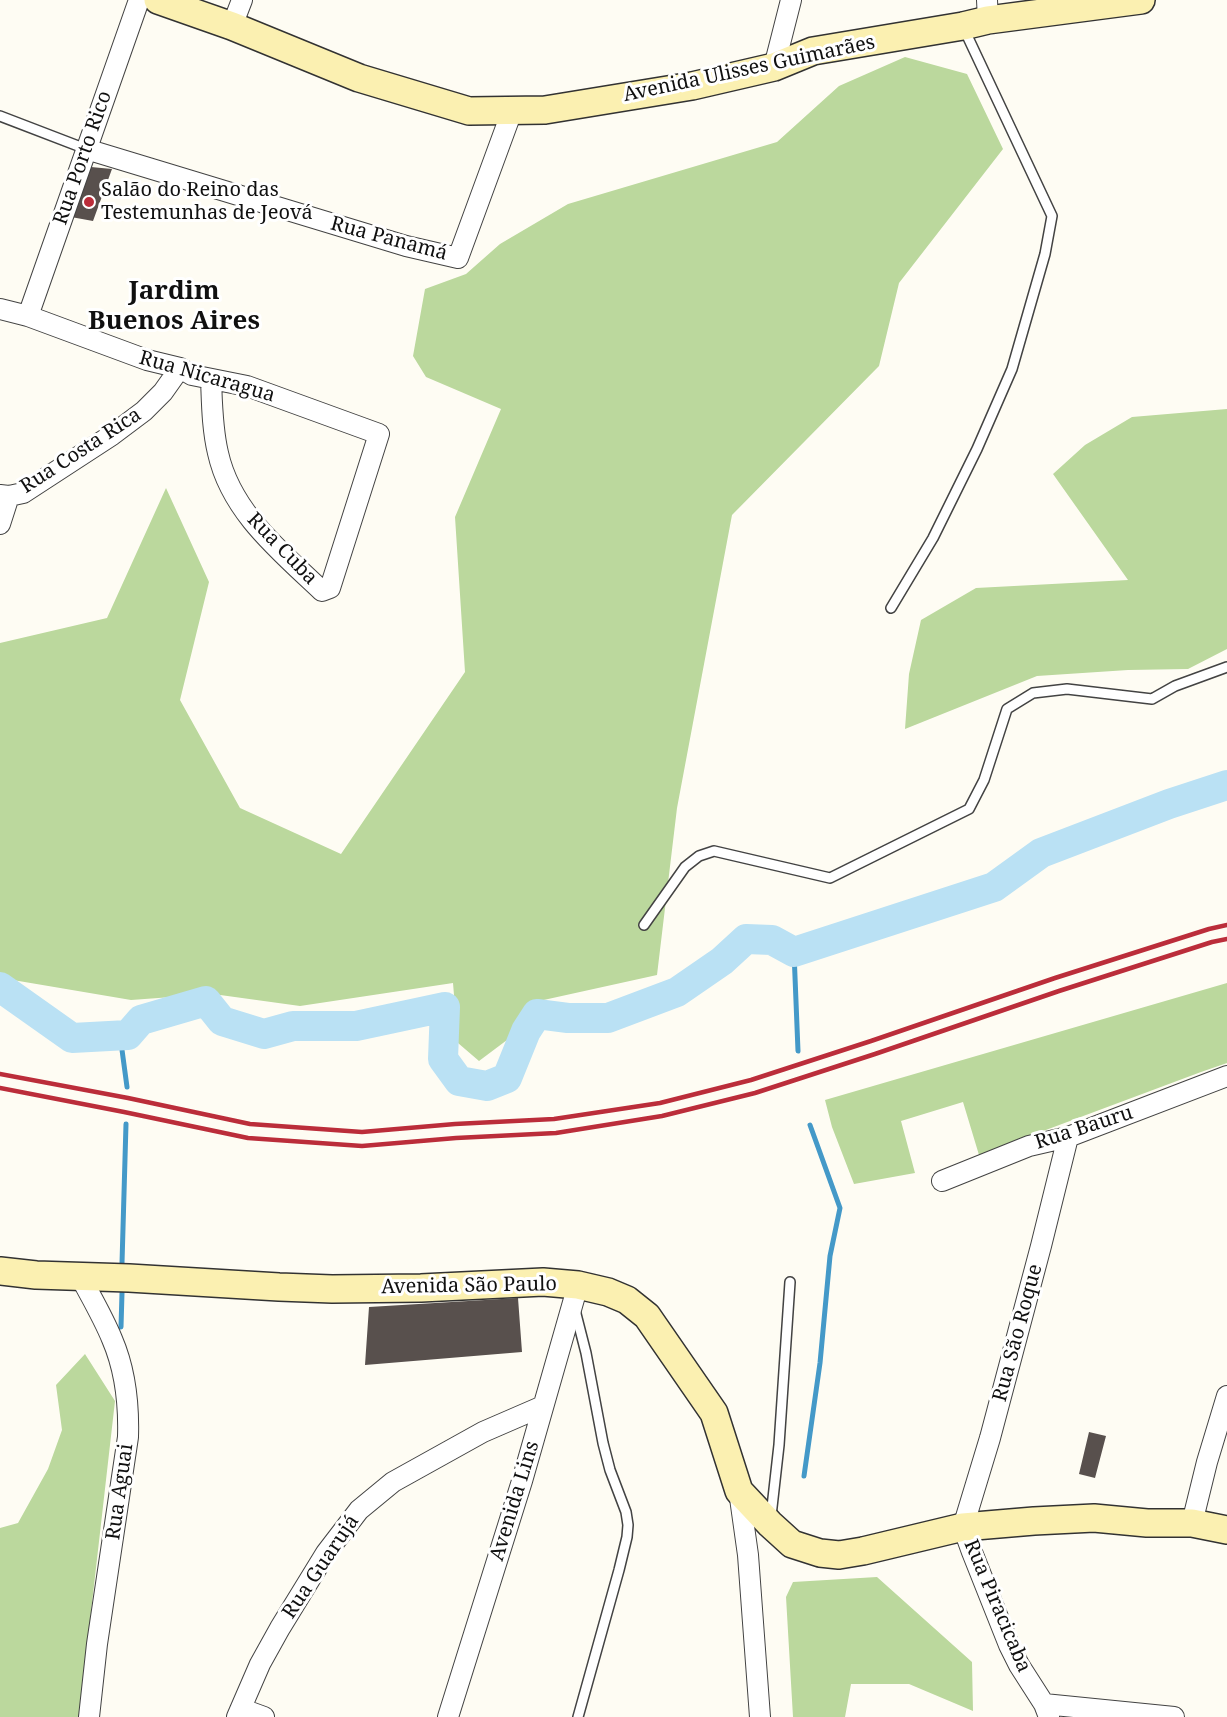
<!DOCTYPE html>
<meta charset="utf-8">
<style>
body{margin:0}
canvas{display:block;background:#fefcf3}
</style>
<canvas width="1227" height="1717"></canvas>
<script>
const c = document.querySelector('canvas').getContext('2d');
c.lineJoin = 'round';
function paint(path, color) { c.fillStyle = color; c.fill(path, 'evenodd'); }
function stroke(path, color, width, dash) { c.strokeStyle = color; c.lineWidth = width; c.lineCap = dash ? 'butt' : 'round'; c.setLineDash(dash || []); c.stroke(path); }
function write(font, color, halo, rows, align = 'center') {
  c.font = font + ' "Noto Serif",serif'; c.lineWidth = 6; c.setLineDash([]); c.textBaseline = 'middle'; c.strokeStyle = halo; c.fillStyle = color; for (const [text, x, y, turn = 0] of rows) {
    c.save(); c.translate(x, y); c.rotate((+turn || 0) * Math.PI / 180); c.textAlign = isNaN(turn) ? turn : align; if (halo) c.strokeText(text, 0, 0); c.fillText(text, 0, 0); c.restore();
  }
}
paint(new Path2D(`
 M905,57L967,74L1003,149L899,283L879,366L732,515L677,808L657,975L530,1003L519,1031L479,1061L458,1043L453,983L300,1006L213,994L131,1000L7,979L0,976V643L107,618L166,488L209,582L180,700L240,808L341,854L465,672L455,517L501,409L426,377L413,356L425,289L466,274L500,244L568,204L777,142L839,86Z
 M1227,409V649L1188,669L1128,670L1037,676L905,729L909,674L921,620L976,588L1128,580L1053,474L1085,445L1132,417Z
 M1227,983V1063L1201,1072L979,1155L963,1102L901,1121L915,1173L854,1184L832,1127L825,1100Z
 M85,1354L115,1401L79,1717H0V1528L18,1523L48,1469L62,1430L56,1385Z
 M877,1577L972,1662L973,1711L909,1684H851L845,1717H793L786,1597L793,1582Z`), '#bbd89d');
stroke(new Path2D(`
 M794,952L798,1051
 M120,1035L127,1087
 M122,1263L126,1124
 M121,1327L122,1293
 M804,1476L820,1363L830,1256L840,1208L810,1125`), '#4499c8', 5);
stroke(new Path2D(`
 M0,987L72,1038L128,1035L141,1020L206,1001L222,1021L264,1034L293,1026H356L445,1007L443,1059L459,1081L487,1086L507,1078L526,1031L537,1014L568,1018H608L677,992L722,961L746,939L772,940L794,952L994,887L1041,853L1169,804L1227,785`), '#bae1f4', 30);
paint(new Path2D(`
 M91,167L112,169L93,221L71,217Z
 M518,1298L522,1352L365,1365L369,1307Z
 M1089,1432L1106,1436L1095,1478L1079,1474Z`), '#58504d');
const service = new Path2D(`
 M0,116L86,149
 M891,608L933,538L977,449L1012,369L1045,254L1052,216L964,29
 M644,925L685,867L699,856L714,851L830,878L969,809L984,780L1007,709L1033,693L1067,689L1152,699L1175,686L1227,667
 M575,1310L586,1353L603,1443L610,1470L626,1512L628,1525L627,1537L619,1570L578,1717
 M771,1516L779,1445L790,1282`);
const minor = new Path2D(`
 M987,0L988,20
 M232,26L242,0
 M774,67L791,0
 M86,149L406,246L458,258L512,111
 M0,309L28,316L147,360L180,368L192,375L247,386L379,434L330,588L322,591C280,551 231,512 218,453C212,428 212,403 211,379
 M28,316L139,0
 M0,495L9,496L23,493L112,435L144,411L163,392L180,368
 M0,524L9,496
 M942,1181L1029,1146L1068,1137L1227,1076
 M80,1276C91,1297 103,1317 112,1339C125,1369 129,1404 128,1437L97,1644L89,1717
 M739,1491L748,1555L760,1717
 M1192,1523L1207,1462L1227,1396
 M1044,1704L1174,1717
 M242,1709L264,1717
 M237,1717L260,1664L280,1628L326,1553L359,1510L393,1482L483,1432L543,1406
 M448,1717L522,1481L578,1285
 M1049,1717L1044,1704L1019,1665L1009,1645L972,1552L963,1527L990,1438L1041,1246L1068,1137`);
const secondary = new Path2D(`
 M158,0L232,26L359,78L469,111L545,110L692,86L774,67L813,51L963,26L988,20L1141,0
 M0,1271L36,1275L129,1278L279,1287L332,1289L421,1288L543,1282L578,1285L608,1292L627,1300L647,1316L714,1413L739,1491L770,1524L792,1544L820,1553L839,1555L863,1551L963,1527L1034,1521L1094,1518L1147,1523H1192L1227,1530`);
stroke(service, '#434343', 12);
stroke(minor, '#434343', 22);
stroke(secondary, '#323232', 30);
stroke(service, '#fff', 9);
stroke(minor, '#fff', 20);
stroke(secondary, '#fbf0b1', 27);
stroke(new Path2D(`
 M0,1074L128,1098L250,1124L362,1132L455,1124L554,1119L660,1103L751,1080L871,1041L1055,978L1209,929L1227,925
 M0,1088L124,1112L248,1138L362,1146L456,1138L556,1133L662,1116L755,1093L875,1054L1059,991L1212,942L1227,939`), '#bb2d3a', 4.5);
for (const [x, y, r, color] of [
 [89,202,6,"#bb2d3a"]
]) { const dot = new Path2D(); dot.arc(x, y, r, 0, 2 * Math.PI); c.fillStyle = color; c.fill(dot); stroke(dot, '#fff', 2); }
write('20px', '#101010', '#fff', [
 ["Avenida Ulisses Guimarães",749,69,-12],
 ["Rua Porto Rico",83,158,-71],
 ["Rua Panamá",389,239,15],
 ["Rua Nicaragua",207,377,16],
 ["Rua Costa Rica",81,451,-33],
 ["Rua Cuba",282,549,46],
 ["Rua Bauru",1084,1128,-18],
 ["Avenida São Paulo",469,1286,-1],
 ["Rua São Roque",1018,1333,-75],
 ["Rua Aguai",120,1492,-82],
 ["Avenida Lins",515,1501,-73],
 ["Rua Guarujá",321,1567,-56],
 ["Rua Piracicaba",997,1606,67]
]);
write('20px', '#101010', '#fff', [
 ["Salão do Reino das",101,190],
 ["Testemunhas de Jeová",101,213]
], 'left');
write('bold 26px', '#101010', '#fff', [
 ["Jardim",174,292],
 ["Buenos Aires",174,322]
]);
</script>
